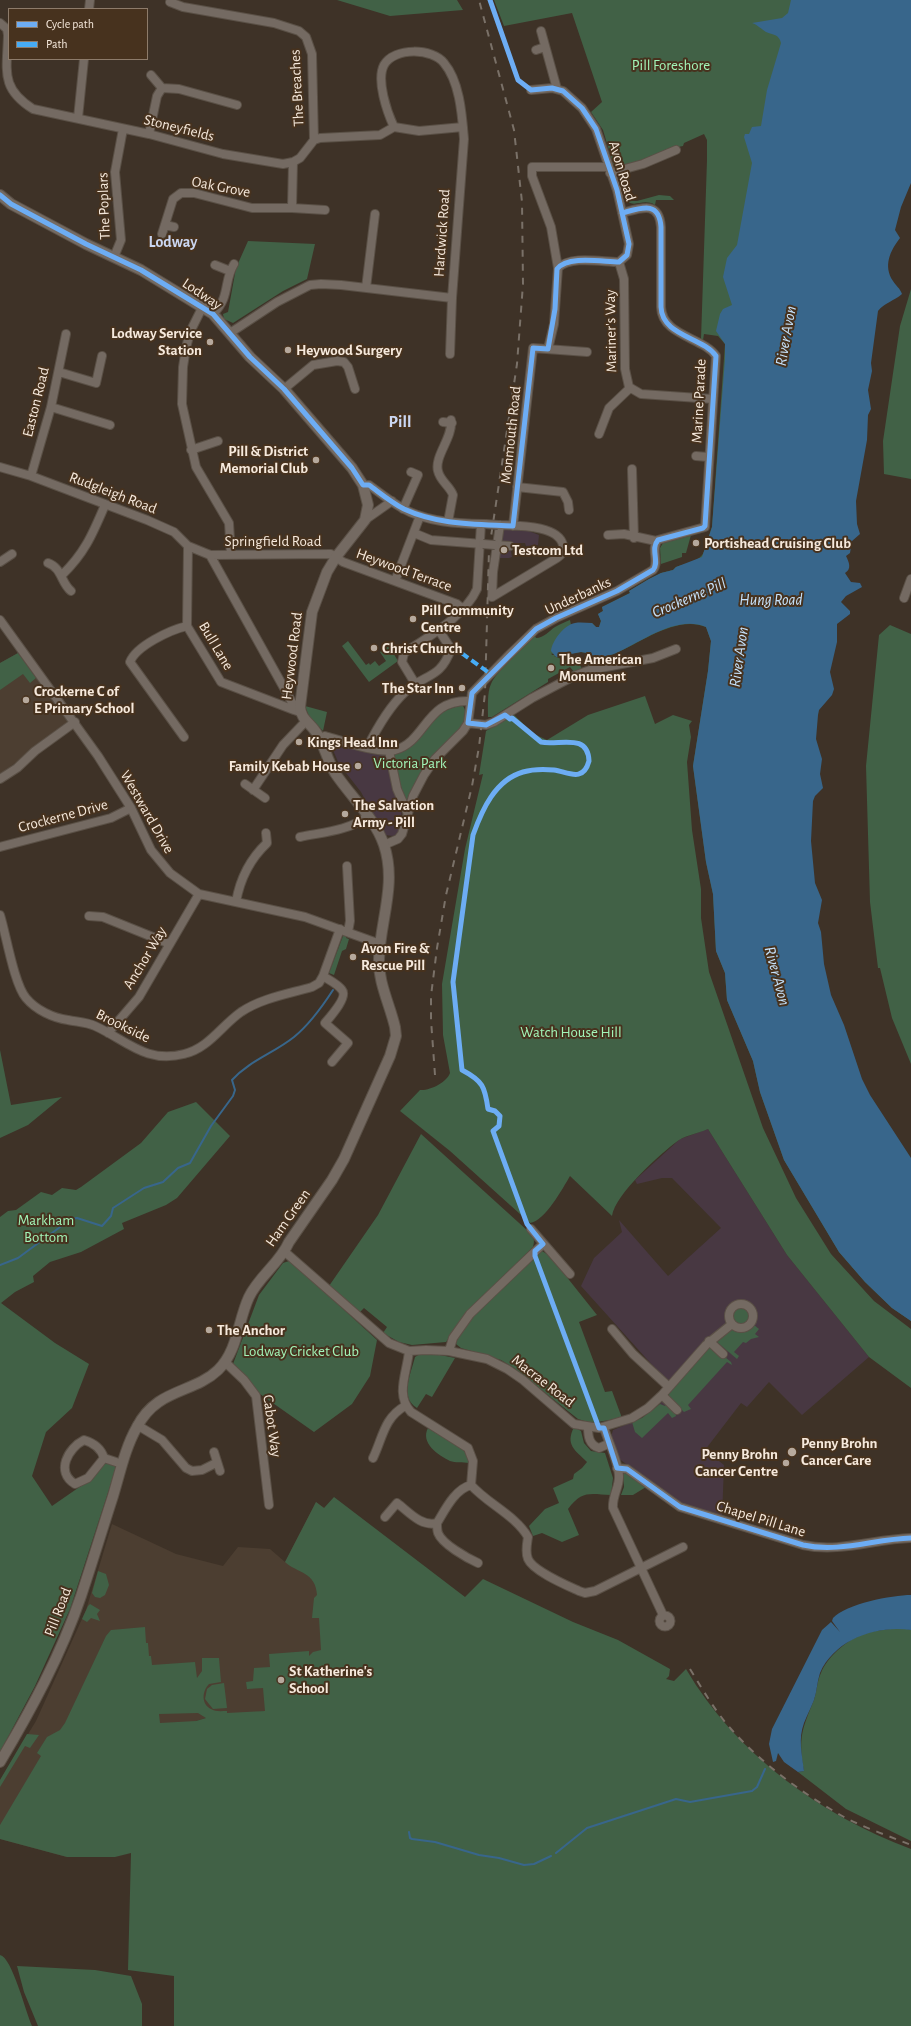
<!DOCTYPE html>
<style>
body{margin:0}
#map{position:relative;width:911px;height:2026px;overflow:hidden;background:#3e3227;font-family:"Alegreya Sans",sans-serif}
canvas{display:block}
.legend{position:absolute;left:8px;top:8px;width:140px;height:52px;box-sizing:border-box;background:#47321e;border:1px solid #8d7b6a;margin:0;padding:5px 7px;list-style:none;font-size:12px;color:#f6e9dc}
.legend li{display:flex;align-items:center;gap:8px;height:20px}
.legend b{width:20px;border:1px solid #8d7b6a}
</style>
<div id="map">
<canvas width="911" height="2026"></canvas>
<ul class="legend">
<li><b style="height:5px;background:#6dadf4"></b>Cycle path</li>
<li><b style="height:5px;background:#46acf6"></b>Path</li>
</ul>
</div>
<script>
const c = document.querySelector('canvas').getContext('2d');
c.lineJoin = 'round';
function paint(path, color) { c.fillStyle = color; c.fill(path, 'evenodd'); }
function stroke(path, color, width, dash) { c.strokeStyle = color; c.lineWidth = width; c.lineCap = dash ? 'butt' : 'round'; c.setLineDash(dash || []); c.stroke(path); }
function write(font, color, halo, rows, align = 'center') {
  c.font = font + ' "Alegreya Sans",sans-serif'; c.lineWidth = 4; c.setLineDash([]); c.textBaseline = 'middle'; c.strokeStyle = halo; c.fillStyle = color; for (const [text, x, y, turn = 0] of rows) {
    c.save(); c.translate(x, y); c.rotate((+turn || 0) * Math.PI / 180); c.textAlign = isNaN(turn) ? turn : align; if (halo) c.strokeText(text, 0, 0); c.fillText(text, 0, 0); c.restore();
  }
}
paint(new Path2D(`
 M505,529L526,530L539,535L538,545L526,546L525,543H512L511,552L512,557L509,558H497L502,531Z
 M339,747L384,753L401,810L402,820L399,833L393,836L385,835L380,828L361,792L339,764L333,750Z
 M708,1129L787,1255L869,1357L802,1415L769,1382L747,1407L741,1403L705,1450L724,1465L722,1518L679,1503L618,1458L611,1437L613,1430L642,1418L660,1404L672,1387L581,1286L594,1258L622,1232L619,1220L668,1276L721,1228L672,1178H662L637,1184L635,1180L680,1139Z`), '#483842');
paint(new Path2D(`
 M18,653L69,723L0,774V663Z
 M316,1502L469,1613L507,1683L206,1718L196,1721L67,1857L0,1839V1780L36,1721L86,1610L112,1524L176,1554L223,1566L238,1547L270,1549L285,1562Z`), '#4c3e31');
paint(new Path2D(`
 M337,0H457L463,10L390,16Z
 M494,0H837L743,570L552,654L551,653L552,655L559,654L706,603L911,1321L892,1308L865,1282L839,1252L784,1160L760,1092L753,1061L727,1000L725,973L716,951L713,894L706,862L693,766L708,671L711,641L706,627C677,615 642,642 616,653C610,656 603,656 598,658L587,653L581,652L554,656L569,662L577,659L582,669L575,673L570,667L548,679V682L492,717H488C488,708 487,692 491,684C496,672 524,644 535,636L536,638C544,638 549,631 555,627C560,624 565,622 570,620L571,625L592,623L596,627H599L601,621L598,614L603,611L602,607L630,593L629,591L649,579L661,573L673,570L676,567C709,557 701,558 712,527L725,344L718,336L704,334L703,340L701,339L707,160V140L704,134L684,143L683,146C661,149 636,170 614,167L603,130L591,112L602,102L572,13L504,26Z
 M659,195L670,196L674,200H656L655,205C643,198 636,208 626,201H637Z
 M248,241L315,244L307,279L283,291L233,323L224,319L223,314L228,312L236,268Z
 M911,289V479L884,474L883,441L900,326Z
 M691,535L686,553H682V557L661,564L660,548L663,543Z
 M890,625L911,634V1064L892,1018L880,968H878L870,902L866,766L879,635Z
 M348,641L366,665L369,663L370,665L375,661L379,666L386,661L380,652L389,646L398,661L369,682L342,646Z
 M18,653L36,678L30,683L23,674L0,690V663Z
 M645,696L655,724L673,715L692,721L689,725L691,737L687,762L692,830L701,889V918L709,972L763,1128L796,1198L831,1254L874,1301L911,1329V1388L869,1357L787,1255L708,1129C699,1133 687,1135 679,1140C661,1153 615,1194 612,1216L570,1176C563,1188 545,1221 530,1223L450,1151L400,1111L420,1090C430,1091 447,1082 450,1073L443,1035L442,984L465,849L483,774L479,775L486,731L513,714L534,734L547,740L588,715Z
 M461,705L463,706C476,724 433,756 423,770C417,779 413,788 409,798L405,800L393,760L395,754L441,712Z
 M305,706L327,712L323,731L309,716Z
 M343,936H347L346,938L349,939L346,949L342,951L334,975L329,973Z
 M0,1050L11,1105L62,1097L28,1125L0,1138Z
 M196,1102L230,1136L177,1198L166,1205L122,1223L124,1229L81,1252L50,1262L33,1276L34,1282L15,1292L1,1303L55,1343L89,1364L72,1408L46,1432L32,1476L52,1506L91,1479L104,1462L115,1464L116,1468L70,1609L35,1686L0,1752V1217L8,1211L16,1210L41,1192L52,1195L62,1188L76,1190L81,1187L141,1143L168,1112Z
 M421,1134L529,1232C534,1237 535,1240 533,1247L464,1315L446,1342L412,1345L399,1342L383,1333L387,1327L364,1308L359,1313L329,1286L378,1215Z
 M542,1251L550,1256L597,1315L579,1322L605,1392L612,1391L622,1418L591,1423L578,1419L514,1368L501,1360L461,1348L456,1344L459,1334L468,1322L536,1253Z
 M289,1261L294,1264L377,1340L370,1376L352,1404L314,1432L260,1394L233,1364L259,1295L283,1263Z
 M733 1316a8 8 0 1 1 16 0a8 8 0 1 1-16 0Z
 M754,1325L759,1329L755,1334L759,1337L751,1339L746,1343L743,1342L734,1352L739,1356L737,1359L717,1342L734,1327L742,1329Z
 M710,1346L714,1348L731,1362L732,1365L727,1362L688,1405L691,1409L684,1412L669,1397V1392Z
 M430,1353L455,1358L432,1397L426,1394L417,1408C399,1397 411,1374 415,1357L420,1354Z
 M660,1404L665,1406L667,1404L675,1411L676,1416L672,1418L668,1413L642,1438L635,1432L632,1422L642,1418Z
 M574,1427L581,1431L584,1443L591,1451L605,1453L613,1478L611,1495C590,1494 582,1490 568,1509L579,1535L562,1542L542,1533L533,1536L529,1526L545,1509L559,1503L553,1488L573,1479L574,1474L582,1468L587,1462C575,1450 565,1445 574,1427Z
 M428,1428L463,1449L469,1458V1463C463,1462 455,1463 450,1461C438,1455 420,1443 428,1428Z
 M626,1472L646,1487L633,1495H621L624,1487L623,1474Z
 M334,1497L465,1597L483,1579L573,1622L618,1640L670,1669L669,1676L666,1679L674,1681L686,1669C736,1754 820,1815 911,1849V2026H174V1976L128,1970L131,1853L115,1857H67L0,1839V1825L41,1756L37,1753L47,1737L60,1730L65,1723L106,1636L111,1630L145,1627L146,1643H148L149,1656H151L152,1665L195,1662L197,1678L202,1671V1658H219L221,1682L209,1684C202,1691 201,1704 211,1709C215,1712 222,1711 227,1711V1713L265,1711L263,1688L247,1689L246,1682L253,1681L254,1668L270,1667L269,1654L309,1651V1656L313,1652L321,1650L319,1618H312L314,1598L317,1595C316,1572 297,1573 285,1562L316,1502L324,1508ZM198,1713L206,1718L196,1721L160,1723L159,1714Z
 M98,1571L106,1574L109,1585L105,1595L100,1598L95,1597L92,1593Z
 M90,1604L100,1610L97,1614L100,1621L91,1618L87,1622L82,1619L88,1606Z
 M903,1628L911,1630V1841L846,1809L798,1772L804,1771C798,1738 802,1729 814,1700C817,1691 817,1681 821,1673C827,1657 847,1640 863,1634C876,1630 890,1629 903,1628Z
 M224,1683L227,1708L213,1709L205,1699L207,1689L212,1685Z
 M27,1734L39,1735L30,1748L25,1746L0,1787V1780Z
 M0,1955C12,1957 26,2013 32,2026H0Z
 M17,1966L95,1970L131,1976L142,2004V2026H38L24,1992Z`), '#416146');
paint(new Path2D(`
 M791,0H911V183L901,207L895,230L900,238C890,251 883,266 893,281C896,286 900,288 902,294C894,301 884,303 878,311L871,363L872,371L868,390L871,409L868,415L867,440L856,501L857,524L860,534L852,541L850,553L846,556C849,562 852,569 845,573L851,582L860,583L862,587L846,596L841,602L850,611V614L837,624V642L830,672L834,689L832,695L819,710L818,715L816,739L822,759L820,774L823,788L815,796L813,801L811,841L815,883L822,900L818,923L821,932L824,964L831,995L844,1025L862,1079L870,1095L911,1158V1321L892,1308L865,1282L839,1252L784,1160L760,1092L753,1061L727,1000L725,973L716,951L713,894L706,862L693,766L708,671L711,641L706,627C677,614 641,642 616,653C610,656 603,656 598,658L587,653L581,652L556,657L551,651C552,641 564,625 575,623C581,622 586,623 592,623L596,627H599L601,621L598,614L603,611L602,607L630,593L629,591L649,579L661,573L673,570L676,567L702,557L712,527L725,359V344L716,331L720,314L723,309L732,305L723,277L727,258L737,245L752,163L744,137L745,134H749L752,127L761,126L767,90L781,43C779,34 773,35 766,32C761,29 758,25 752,23L782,18L788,13Z
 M911,1595V1630C877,1625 835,1639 820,1673C817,1682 817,1691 814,1700C811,1708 807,1715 804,1723C798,1739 802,1754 804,1771L798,1772L784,1762L778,1753L776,1761L773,1762L769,1744L772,1729L822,1630L831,1622L840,1632L832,1621L833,1618C846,1604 892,1595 911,1595Z`), '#38668b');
stroke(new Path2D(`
 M0,1265L18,1258L71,1219L77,1218L102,1226L111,1216L113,1208L144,1188L163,1182L178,1168L190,1163L211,1126L233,1096L235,1090L232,1080C249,1061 274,1053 294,1037C310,1024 322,1007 333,990
 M409,1832L410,1838L412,1839L435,1842L479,1855L499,1858L524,1865L534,1864L551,1856
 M556,1853L587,1828L676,1799L690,1802L752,1791L757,1787L765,1769`), '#38668b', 2);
const minor = new Path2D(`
 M170,2L183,7L274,23L299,31L306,37L312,54L314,140
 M89,9L90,0
 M0,23L7,29L8,35C7,71 0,88 33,109L149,134L223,154L283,164L293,162L300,158L314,140L320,138L380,135L394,127
 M541,31L557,89
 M536,50L545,47
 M151,75L162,88
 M531,90L552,88L563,91L582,108L596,129L617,190L629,244L627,255L619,262C602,262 571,255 558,268
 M78,118L84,59
 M149,134L157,96L162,88L179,89L237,105
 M293,162L292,208L325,210
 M610,173L643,164L676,150
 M165,225L174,227
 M162,234L173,199L181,193H194L252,208H292
 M114,257L121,240L115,172L123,129
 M619,262L624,279L625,369L629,387L641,394L713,399
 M215,265L230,271
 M558,268L551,227L532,176V167H608
 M366,288L375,214
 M203,306L190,332L186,348L183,367L182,404L196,467L229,523L231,555
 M213,314C231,296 223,282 234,264
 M230,333L277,302L310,285L321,284L341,285L452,298
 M548,349L554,324L558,268
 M450,354L452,298L464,139C462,115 460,82 444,63C433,48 394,47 384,65C376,80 387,112 394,127L419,131L463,127
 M59,372L96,383L102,356
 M284,389L313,365L337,361L344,362L348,367L355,389
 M51,407L110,425
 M443,422L452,423
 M599,434L609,408L630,388
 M191,450L218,441
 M696,456L708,457
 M0,467L31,476L147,520L174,532L188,546L210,555L331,554L343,562L457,604L463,609
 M632,469L634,538
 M31,476L51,407L66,334
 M363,485H369C380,493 390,501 402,508C426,522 458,524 485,524
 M517,487L563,492L568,502L569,510
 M403,509L418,475L411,472
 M365,520L392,501
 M448,522L453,495C450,486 440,481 438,471C434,456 453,438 451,420
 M513,526L533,348L587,352
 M414,533L431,540L483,544
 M608,535L624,534L656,541
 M495,545L510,546
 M188,546L187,626L221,682L294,710
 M210,555L294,706V710L297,711
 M0,562L12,554
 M48,563C62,568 61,583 71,591
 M62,575C85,553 93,533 105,505
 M395,581L420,516
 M492,597L557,558C562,555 564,551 563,545C558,524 515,526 498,525
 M492,597L493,572L500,525
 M904,598L911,579
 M0,620L98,756L131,808L151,850L170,873L199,894L305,917L380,944
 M416,685L402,662L404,653C428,637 465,616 477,589L481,524
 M468,723L486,725L494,722L532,698L574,676L590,670L653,658L676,649
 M325,736C342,741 379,754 395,750C427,741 425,699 470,701
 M184,737L130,662C136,646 170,630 187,626
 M367,748C377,728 389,707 405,692C425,673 440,680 451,649L438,629
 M389,751L397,789L407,812
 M0,779L17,768L35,751L75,722
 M245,784L265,798
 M253,790L283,745L306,721
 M300,837C324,832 348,831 368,816
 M384,845L398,839L402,834L413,796L424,775L435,759L463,731L468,723L472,693L509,655L536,629L556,618L617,591L653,570C660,562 650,549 658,540L705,527L716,356C703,337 662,336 661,307V227C659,200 641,208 622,213
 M0,847L111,818L131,808
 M347,866L350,921L348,932
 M236,902C240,879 250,859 267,843L266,833
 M0,915C6,934 14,984 26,998C36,1010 53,1018 68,1020C77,1022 86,1022 95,1026C126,1040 146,1064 184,1054C209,1048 221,1026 241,1012C262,998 288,994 312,987L319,983L323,976L340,929
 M89,916L103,917L170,944
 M323,976C329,980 338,984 342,990C348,997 330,1017 325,1023L348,1043L332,1062
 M108,1033L139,997L199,894
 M531,1229L570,1274
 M285,1252L389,1343L409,1351L426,1350L449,1351L487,1359L507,1369L523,1380L574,1424L599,1428L632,1418L648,1408L662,1395L706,1345L732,1324
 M729 1316a12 12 0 1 1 24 0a12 12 0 1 1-24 0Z
 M612,1329L633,1354L669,1387
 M709,1341L723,1354
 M409,1351C407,1373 395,1395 411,1412L468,1448L473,1461L471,1485C488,1504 515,1515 528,1537C527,1544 525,1552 528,1559C533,1571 566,1585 579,1591L585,1593L595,1591L683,1547
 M449,1351L453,1338L470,1314L543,1244
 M225,1362L244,1380L256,1396L269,1505
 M662,1395L677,1410
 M137,1425L162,1440L186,1468L192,1471L202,1470L216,1463
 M588,1427C588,1436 589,1445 599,1448L608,1444
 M604,1428C608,1441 619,1463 619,1477C619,1488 612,1496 613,1508L663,1615
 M214,1452L220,1471
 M104,1458C101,1448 94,1443 84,1440C68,1448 55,1472 75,1484L88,1478L104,1458L122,1464
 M373,1458C383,1437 384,1418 405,1406
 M617,1468L627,1469L680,1507L803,1545C840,1553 874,1539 911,1538
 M385,1517L397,1503C409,1512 421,1527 437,1523C445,1510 455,1489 471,1485
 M437,1523C437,1526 437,1530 438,1533C442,1544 467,1558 478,1563
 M659.5 1621a5.5 5.5 0 1 1 11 0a5.5 5.5 0 1 1-11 0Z`);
const tertiary = new Path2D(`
 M0,195L11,204L86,244L141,270L213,314L250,357L284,389L352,468L363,485L368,505L365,520L336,557L327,572L312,612L300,707C301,719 309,722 316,732C324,744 327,760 335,773C351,797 375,818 384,845C397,884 380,921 379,959C378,982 390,1005 395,1027L396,1036L390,1056L344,1159L332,1180L289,1242C280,1263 259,1276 249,1297C238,1320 238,1351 218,1370C193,1394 157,1388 137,1427C125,1448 120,1473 113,1496C102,1530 92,1563 81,1596C61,1655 31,1710 0,1762`);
stroke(minor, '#5a5046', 10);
stroke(tertiary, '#5a5046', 12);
stroke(minor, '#746a62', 8);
stroke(tertiary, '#746a62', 10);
stroke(new Path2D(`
 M435,1075L431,1020V996L437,948L446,895L472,786L479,747L485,693L489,550L517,364L523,284L522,202L514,130L479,0
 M690,1669C703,1690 715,1711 731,1729C762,1764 803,1794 844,1817C865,1828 889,1836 911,1845`), '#7a7168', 2, [7, 7]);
const minorBridge = new Path2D(`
 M485,524L498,525
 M483,544L495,545`);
stroke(minorBridge, '#5a5046', 10, []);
stroke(minorBridge, '#746a62', 8);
stroke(new Path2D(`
 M451,649H456L492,675`), '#46acf6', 4, [8, 4]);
stroke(new Path2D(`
 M0,195L11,204L86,244L141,270L213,314L250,357L284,389L352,468L363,485H369C380,493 392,503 404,509C438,525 476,524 513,526L533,348L548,349L555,309L557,269C568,255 603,262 619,262L627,255L629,244L617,190L596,129L582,108L563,91L552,88L531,90L518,80L490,0
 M622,213C641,208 659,200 661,227V307C662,336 703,337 716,356L705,526L703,528L658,540C650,549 660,562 653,570L617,591L556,618L536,629L472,693L468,723L486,725L505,715L510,719L512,718L541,742C558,746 588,732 589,761C583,783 568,772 554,770C544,769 533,769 523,772C495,780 482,810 473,835L453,982L462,1070C483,1081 485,1087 488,1109L495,1111L500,1116L499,1126L493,1131L527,1224L543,1244L535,1251V1256L599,1428H604L617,1468L627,1469L680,1507L803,1545C840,1553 874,1539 911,1538`), '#6dadf4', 5);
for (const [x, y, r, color] of [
 [210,342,4,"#b6a99d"],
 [288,350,4,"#b6a99d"],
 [316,460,4,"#b6a99d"],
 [696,543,4,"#b6a99d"],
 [504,550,4,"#b6a99d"],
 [413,619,4,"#b6a99d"],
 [374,648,4,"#b6a99d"],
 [551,668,4,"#b6a99d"],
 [462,688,4,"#b6a99d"],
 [26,700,4,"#b6a99d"],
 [299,742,4,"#b6a99d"],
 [358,766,4,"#b6a99d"],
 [345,814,4,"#b6a99d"],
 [353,957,4,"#b6a99d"],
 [209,1330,4,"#b6a99d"],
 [792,1452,5,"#b6a99d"],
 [786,1463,4,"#b6a99d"],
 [281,1680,4,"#b6a99d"]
]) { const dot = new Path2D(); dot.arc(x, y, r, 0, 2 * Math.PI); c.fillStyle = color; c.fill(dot); stroke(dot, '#47321e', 1.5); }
write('15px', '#a2f5b8', '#47321e', [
 ["Pill Foreshore",671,65],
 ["Victoria Park",410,763],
 ["Watch House Hill",571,1032],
 ["Markham",46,1220],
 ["Bottom",46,1237],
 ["Lodway Cricket Club",301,1351]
]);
write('15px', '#f6e9dc', '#47321e', [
 ["The Breaches",297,88,-93],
 ["Stoneyfields",179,128,14],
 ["Avon Road",622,171,73],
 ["Oak Grove",221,187,11],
 ["The Poplars",104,206,-92],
 ["Hardwick Road",442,233,-86],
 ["Lodway",202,294,34],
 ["Mariner's Way",611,331,-91],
 ["Marine Parade",699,401,-87],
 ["Easton Road",36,402,-76],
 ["Monmouth Road",511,435,-84],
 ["Rudgleigh Road",113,493,21],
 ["Springfield Road",273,541],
 ["Heywood Terrace",404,570,20],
 ["Underbanks",578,596,-25],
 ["Bull Lane",216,646,59],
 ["Heywood Road",292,656,-83],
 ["Westward Drive",147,812,60],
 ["Crockerne Drive",63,816,-15],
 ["Anchor Way",145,958,-59],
 ["Brookside",123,1026,26],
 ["Ham Green",288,1218,-55],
 ["Macrae Road",543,1381,38],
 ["Cabot Way",272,1426,82],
 ["Chapel Pill Lane",761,1519,17],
 ["Pill Road",58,1612,-69]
]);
write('bold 15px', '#f6e9dc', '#47321e', [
 ["Lodway Service",202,333,"right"],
 ["Station",202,350,"right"],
 ["Heywood Surgery",296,350],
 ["Pill & District",308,451,"right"],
 ["Memorial Club",308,468,"right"],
 ["Portishead Cruising Club",704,543],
 ["Testcom Ltd",512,550],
 ["Pill Community",421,610],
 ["Centre",421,627],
 ["Christ Church",382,648],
 ["The American",559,659],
 ["Monument",559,676],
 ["The Star Inn",454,688,"right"],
 ["Crockerne C of",34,691],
 ["E Primary School",34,708],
 ["Kings Head Inn",307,742],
 ["Family Kebab House",350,766,"right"],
 ["The Salvation",353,805],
 ["Army - Pill",353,822],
 ["Avon Fire &",361,948],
 ["Rescue Pill",361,965],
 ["The Anchor",217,1330],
 ["Penny Brohn",801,1443],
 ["Cancer Care",801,1460],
 ["Penny Brohn",778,1454,"right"],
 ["Cancer Centre",778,1471,"right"],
 ["St Katherine's",289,1671],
 ["School",289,1688]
], 'left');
write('bold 16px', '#cbd7f2', '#47321e', [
 ["Lodway",173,242]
]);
write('italic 16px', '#c6e3fd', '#47321e', [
 ["River Avon",786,336,-80],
 ["Crockerne Pill",689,598,-23],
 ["Hung Road",771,600],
 ["River Avon",739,657,-82],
 ["River Avon",777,976,75]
]);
write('bold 17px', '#cbd7f2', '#47321e', [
 ["Pill",400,422]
]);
</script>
